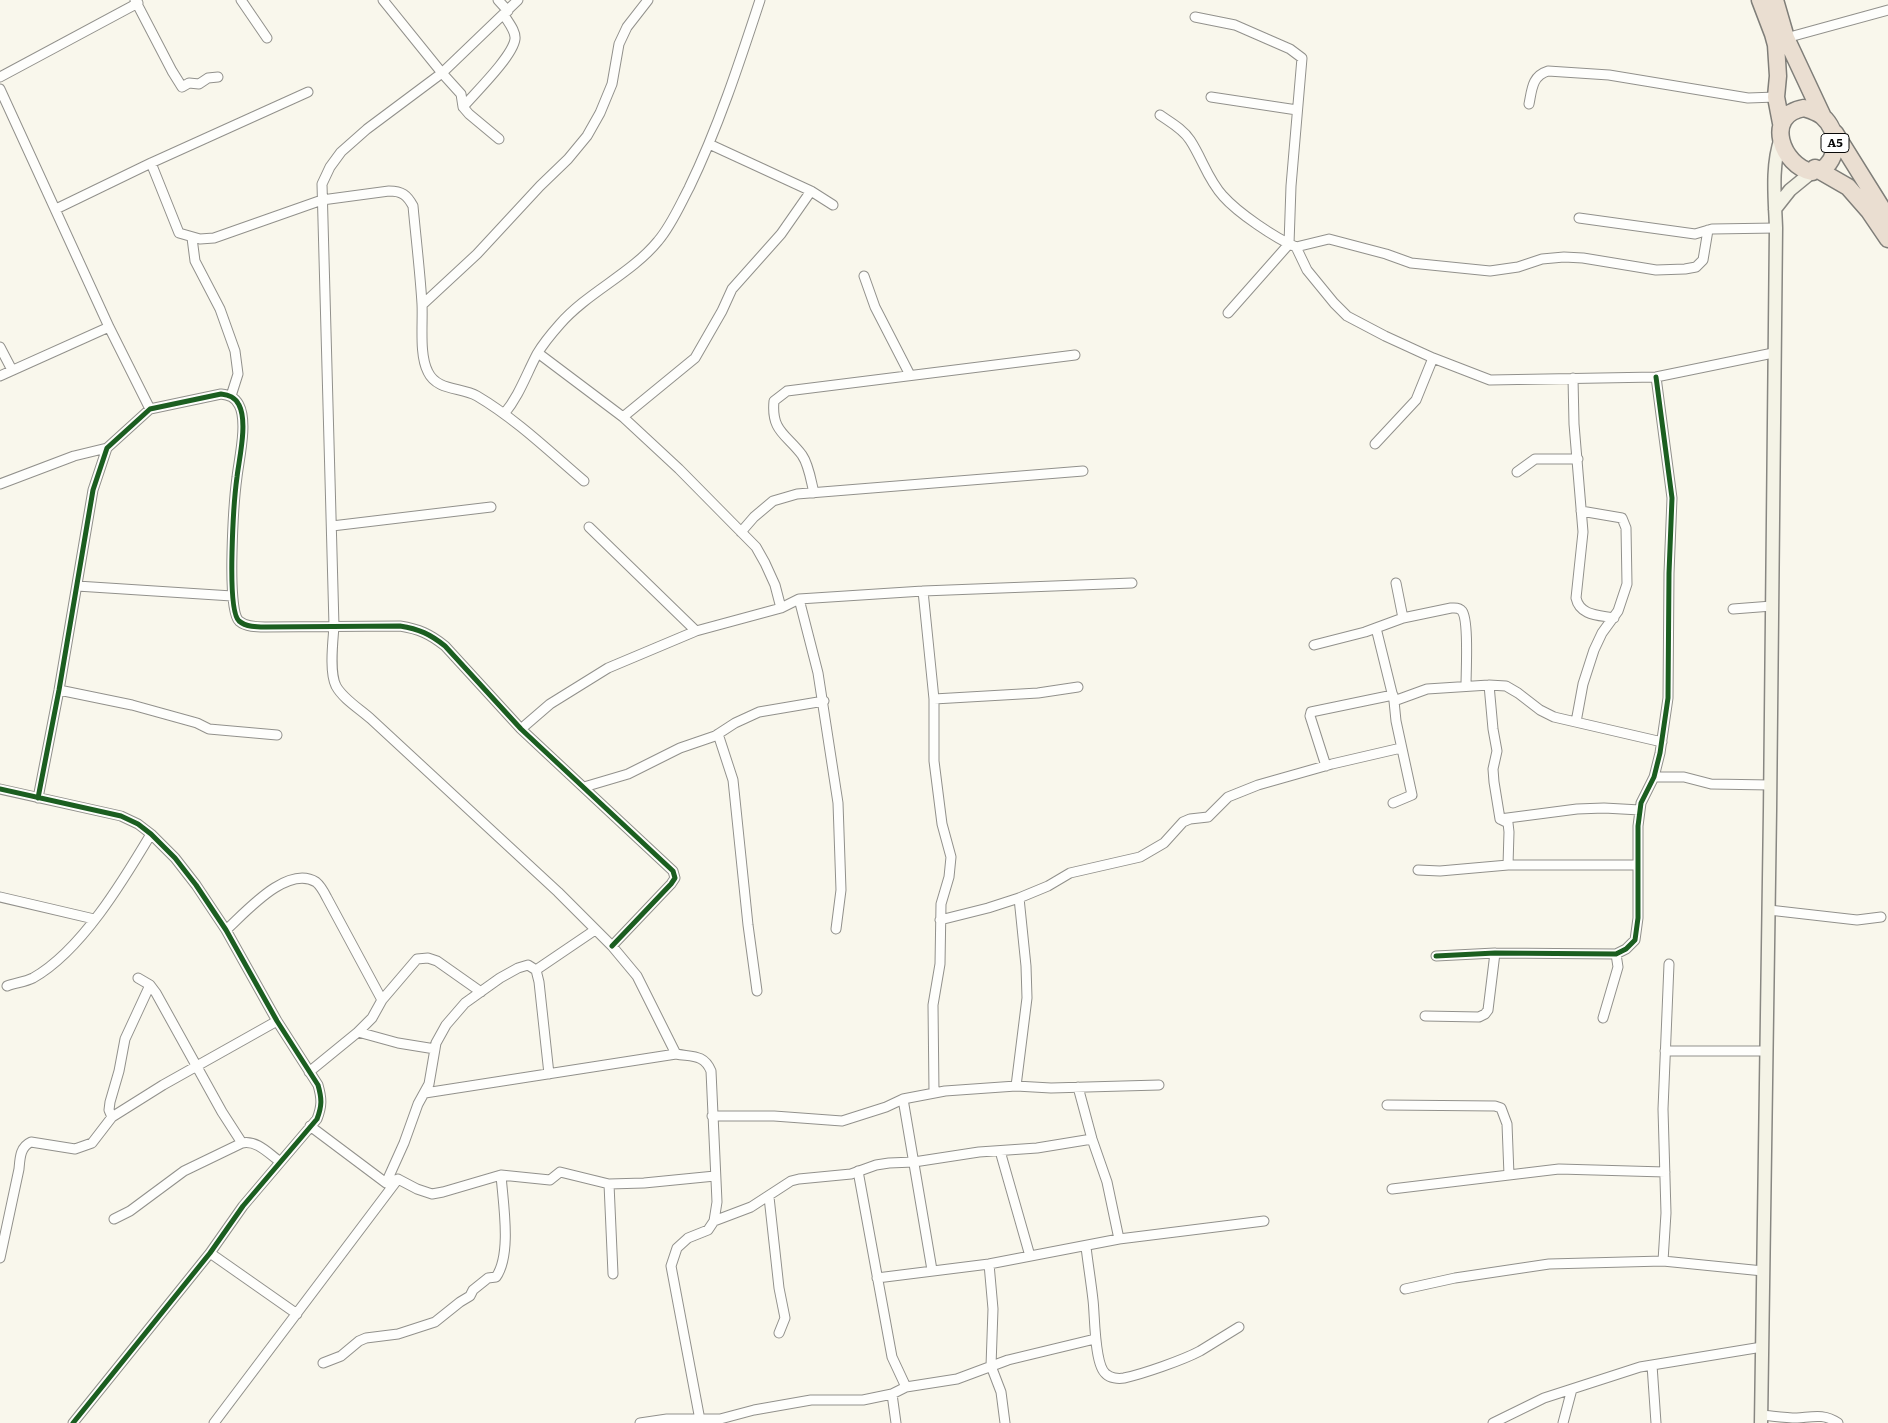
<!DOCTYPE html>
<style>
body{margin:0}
canvas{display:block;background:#f9f7ec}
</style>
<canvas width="1888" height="1423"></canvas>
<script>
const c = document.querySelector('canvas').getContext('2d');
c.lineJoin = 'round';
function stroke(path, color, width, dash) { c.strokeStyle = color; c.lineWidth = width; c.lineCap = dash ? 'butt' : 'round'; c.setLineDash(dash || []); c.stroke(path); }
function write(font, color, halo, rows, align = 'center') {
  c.font = font + ' Literata,serif'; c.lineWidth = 5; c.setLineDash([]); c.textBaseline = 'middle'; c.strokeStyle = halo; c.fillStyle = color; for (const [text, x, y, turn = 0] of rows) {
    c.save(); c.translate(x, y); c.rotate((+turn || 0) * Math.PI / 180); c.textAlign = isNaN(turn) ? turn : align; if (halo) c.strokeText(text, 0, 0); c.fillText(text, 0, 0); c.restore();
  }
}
const street = new Path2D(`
 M135,0L172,71L182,87L189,83L199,84L208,78L218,77
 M241,0L267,38
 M383,0L442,73L461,94L463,107L469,114L499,139
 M498,0L508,11
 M518,0L442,73L367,129L341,152L330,167L322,184L334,626C333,641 329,672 336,686C343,699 360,709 371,719L558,892L612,946L637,976L676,1054
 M1195,17L1235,25L1290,49L1302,58L1291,186L1289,244L1228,313
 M1786,38L1888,10
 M0,77L138,3
 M0,89L109,327L150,409
 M1211,97L1297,110
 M1529,104C1532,89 1532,76 1548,71L1609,75L1748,98L1776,97
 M463,107C475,93 513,56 515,39C516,31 508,22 504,15
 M1160,115C1170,122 1183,129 1190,140C1202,158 1208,180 1223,196C1238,213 1275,238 1296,247L1329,239L1386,254L1411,263L1490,271L1518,267L1542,259L1564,257L1583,258L1656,270L1685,269L1696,267L1703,260L1708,230
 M709,144L811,191L833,205
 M151,163L179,233L200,239L214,238L322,200L389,191C402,191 407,195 413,206C416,239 420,271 422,304C423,324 419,355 428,372C437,391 461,387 477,396C516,419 550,452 584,481
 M56,209L151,163L308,92
 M1579,218L1695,234L1712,229L1776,228
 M192,238L195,261L220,309L235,351L238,374L231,396
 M1296,247L1307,270L1334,303L1347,316L1385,336L1433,358
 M864,276L875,307L910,375
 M422,305L477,254L540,186L568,159L587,136L600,113L612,84L619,44L627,27L648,0
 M0,347L12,370
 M538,353L623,417L679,469L756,547L765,563L775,585L781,608
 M0,376L109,327
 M1573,378L1574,424L1583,532L1576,598C1580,616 1599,615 1614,618
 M504,414C519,396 526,375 537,354C543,344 552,333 560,324C588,292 631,274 658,241C671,226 680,205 689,188C718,128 739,64 760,0
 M623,417L695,358L722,311L732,289L781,234L811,191
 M1375,444L1416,400L1433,358L1490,380L1656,377L1773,353
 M1517,472L1535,459H1578
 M0,484L74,456L107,448
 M814,493C811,481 809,465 802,455C786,434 771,431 774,401L787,391L1075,355
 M332,526L491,507
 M589,527L696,631
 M741,532L754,517L773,501L797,494L1083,471
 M1396,583L1403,618
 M77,586L232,596
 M923,591L934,699V761L942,824L951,857L949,877L941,904L940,964L933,1005L934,1092
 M799,599L818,673L838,803L841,890L836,929
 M1733,609L1772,606
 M1376,628L1394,701L1396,721L1412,795L1393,803
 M1314,645L1365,632L1403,618L1451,608C1455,608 1459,607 1462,611C1469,620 1466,672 1466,686
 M1489,685L1493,729L1497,751L1493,769L1494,782L1500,819
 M59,690L132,705L197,723L209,729L277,735
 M934,699L1038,693L1078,687
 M1394,701L1427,689L1489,685L1506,686L1518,693L1540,710L1554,717L1662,742
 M1576,722L1583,684L1594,650L1602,633L1618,611L1627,584L1626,528L1622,518L1581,511
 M521,729L550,704L608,668L696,631L781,608L799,599L923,591L1132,583
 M718,734L733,780L748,925L757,991
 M1326,766L1310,716L1311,712L1393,695
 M1654,777H1684L1711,784L1770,785
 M584,787L628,774L680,748L715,736L735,723L759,712L824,701
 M0,789L121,816L138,824L151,834L175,858L196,885L226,930L277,1021L318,1085C322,1099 322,1106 317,1119L243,1206L210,1253L73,1423
 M38,798L59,690L93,490L107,448L150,409L221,394C229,395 235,397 239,405C248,422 239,459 237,477C234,499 226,609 239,621C246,627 257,627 265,627L400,626C419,629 430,634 445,646L521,729L673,871L675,878L671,884L612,946
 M1508,865L1509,832L1508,823L1500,819L1577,809L1604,808L1640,810
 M1418,870L1440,871L1508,865H1638
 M0,897L94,919
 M1769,910L1857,920L1881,917
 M940,920L988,908L1019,898L1048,886L1070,873L1140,857L1164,843L1183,822L1190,819L1208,817L1228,797L1258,785L1332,764L1401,748
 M226,930C245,913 287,864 316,882C321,886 324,892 327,898L382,1000
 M1436,956L1495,953L1616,954L1626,949L1635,940L1638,918V826L1641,803L1654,777L1660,753L1668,698L1669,573L1672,498L1656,377
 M536,970L595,930
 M138,978L150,985L156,993L222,1112L242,1143
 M7,986C15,983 25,982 33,978C81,951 123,881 151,834
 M1425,1016L1479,1017L1485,1014L1488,1010L1495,953
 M1603,1018L1618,967L1616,954
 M358,1032L398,1043L435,1049
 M1665,1051H1767
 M309,1072L358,1032L372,1018L382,1000L417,959L428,958L437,961L481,992
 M1016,1086L1027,998L1026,966L1019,898
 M1078,1087L1092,1139L1107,1182L1119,1239
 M425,1093L676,1054C692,1057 704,1054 711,1071L717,1202L714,1221L708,1230L688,1238L677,1248L671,1266L700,1420
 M903,1099L932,1270
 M1387,1105L1495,1106L1501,1108L1507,1124L1509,1175
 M712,1116H774L842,1121L886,1107L903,1099L945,1091L1016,1086L1051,1088L1159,1085
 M112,1117L109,1110L110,1102L119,1071L125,1039L150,985
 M310,1126L386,1183L398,1179L417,1189L432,1194L443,1192L501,1175L550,1180L560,1172L609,1184L644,1183L715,1176
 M1000,1151L1030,1256
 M858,1171L892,1357L906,1387
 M386,1183L404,1143L418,1104L429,1084L436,1043L446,1025L465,1003L500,978L518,968L528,965L536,970L539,982L549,1074
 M609,1184L613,1274
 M1392,1189L1559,1169L1665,1172
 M769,1197L779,1288L785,1318L779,1333
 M114,1219L130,1211L184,1171L242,1143C257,1140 268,1153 279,1161
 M714,1221L751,1207L791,1181L799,1179L851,1174L876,1165L889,1163L914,1162L979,1152L1037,1148L1092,1139
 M1086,1247C1088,1264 1091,1282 1093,1300C1095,1315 1094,1365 1106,1374C1110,1378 1118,1379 1124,1378C1143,1374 1183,1360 1200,1351C1213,1343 1226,1335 1239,1327
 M210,1253L297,1314
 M0,1258L19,1169C20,1158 20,1147 31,1142L75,1149L92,1143L112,1117L163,1085L277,1021
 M1663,1261L1666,1213L1663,1109L1669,964
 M989,1264L993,1309L991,1366L1001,1392L1005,1423
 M877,1278L989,1264L1119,1239L1264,1221
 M1405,1289L1455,1278L1549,1264L1663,1261L1763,1271
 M323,1363L341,1356L359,1341L366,1338L398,1334L435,1322L460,1302L470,1296L473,1290L488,1278L496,1277C512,1254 503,1203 501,1175
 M1652,1365L1656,1423
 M892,1394L896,1423
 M1761,1415C1773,1416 1785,1418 1797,1418C1812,1417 1824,1413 1838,1423
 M214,1423L398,1179
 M640,1423L667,1419H720L754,1410L811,1400H863L892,1394L906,1387L957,1379L1008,1360L1095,1339
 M1493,1423L1544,1398L1640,1367L1762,1347
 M1563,1423L1572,1389`);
const secondary = new Path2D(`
 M1775,209L1790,190L1812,172
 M1761,1423L1770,811L1776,228C1775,199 1771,166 1781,138`);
const highway = new Path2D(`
 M1760,0L1773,34L1776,45L1778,76L1776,97L1781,123
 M1775,0L1786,38L1823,117
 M1804,108C1810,110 1817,112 1822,116C1839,131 1840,159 1820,171L1815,168L1812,172C1782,166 1763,115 1804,108Z
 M1835,133L1888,218
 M1815,168L1848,187L1869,211L1888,239`);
stroke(street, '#92918c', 11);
stroke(secondary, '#888782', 15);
stroke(highway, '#7f7e79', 19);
stroke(street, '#fefefc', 9);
stroke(secondary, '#f4f3e6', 12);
stroke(highway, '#eaded1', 16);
stroke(new Path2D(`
 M0,789L121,816L138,824L151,834L175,858L196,885L226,930L277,1021L318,1085C322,1099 322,1106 317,1119L243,1206L210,1253L73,1423
 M38,798L59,690L93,490L107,448L150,409L221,394C229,395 235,397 239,405C248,422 239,459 237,477C234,499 226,609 239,621C246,627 257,627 265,627L400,626C419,629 430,634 445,646L521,729L673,871L675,878L671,884L612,946
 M1436,956L1495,953L1616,954L1626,949L1635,940L1638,918V826L1641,803L1654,777L1660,753L1668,698L1669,573L1672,498L1656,377`), '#1b5e20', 5);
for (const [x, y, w] of [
 [1835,143,28]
]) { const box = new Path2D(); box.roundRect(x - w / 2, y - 9.5, w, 19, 4); c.fillStyle = '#fff'; c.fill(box); stroke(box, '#0a0a0a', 1); }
write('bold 12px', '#0a0a0a', null, [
 ["A5",1835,143]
]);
</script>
